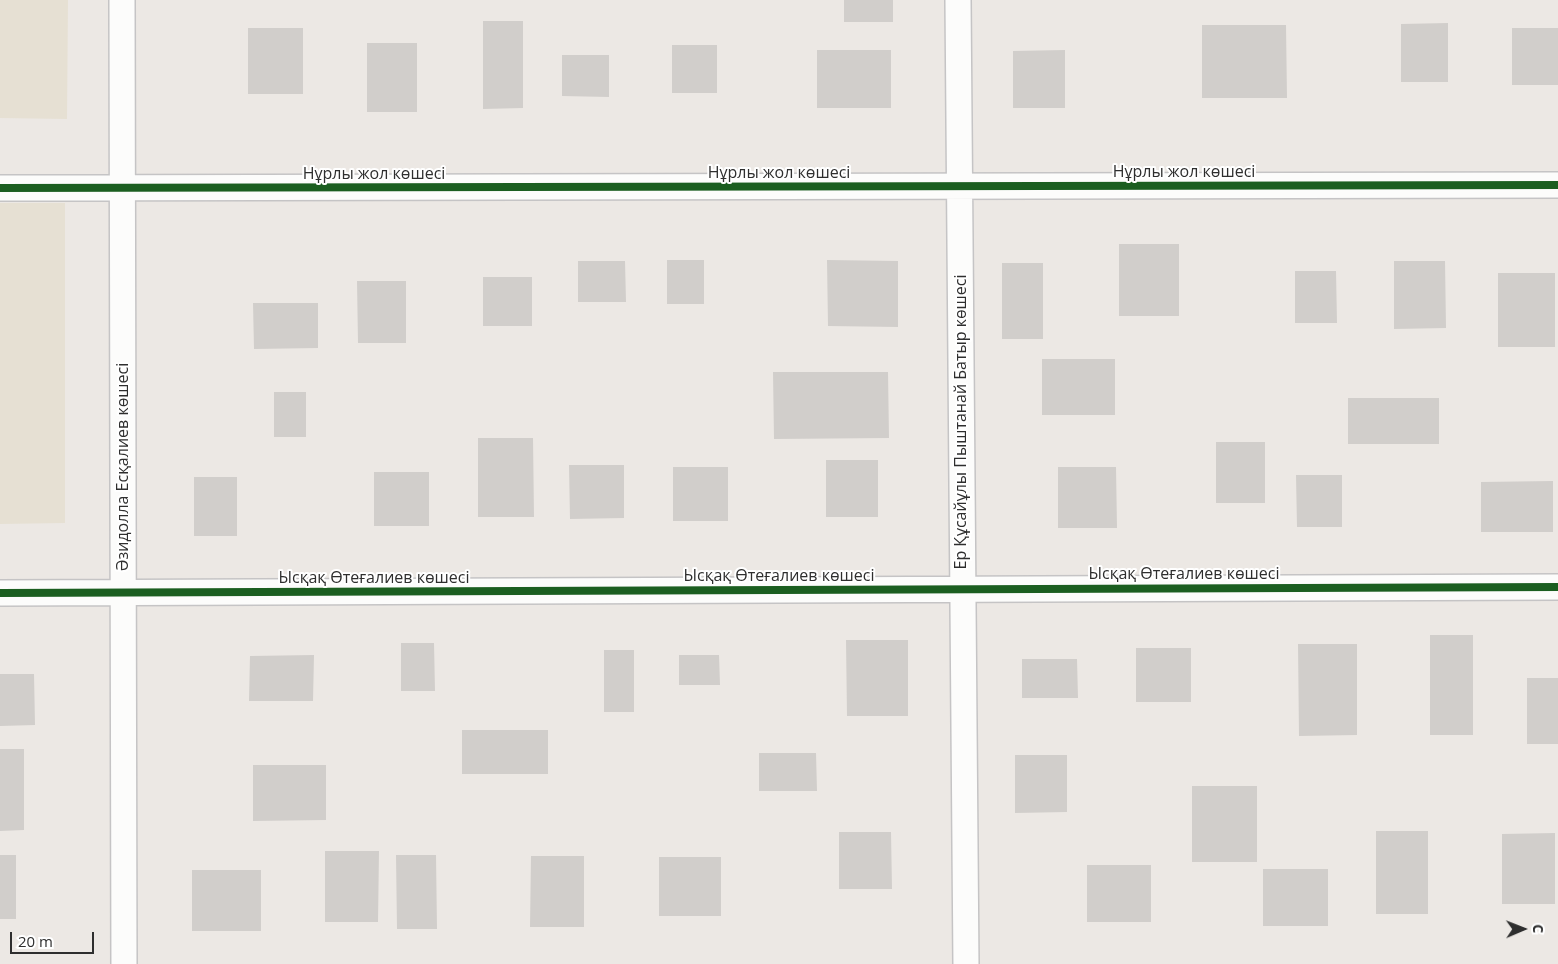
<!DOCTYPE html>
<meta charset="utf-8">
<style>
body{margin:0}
#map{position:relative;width:1558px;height:964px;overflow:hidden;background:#ece8e4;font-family:"Open Sans",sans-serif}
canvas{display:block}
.north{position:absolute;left:1498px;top:904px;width:50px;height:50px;-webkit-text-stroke:4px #fff;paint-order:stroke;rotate:89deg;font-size:14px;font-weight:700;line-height:20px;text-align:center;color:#2e2e2e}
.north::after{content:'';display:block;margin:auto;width:18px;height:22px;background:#2e2e2e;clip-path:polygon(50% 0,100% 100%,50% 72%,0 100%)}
.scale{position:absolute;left:10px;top:932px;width:84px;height:22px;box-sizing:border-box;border:2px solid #2e2e2e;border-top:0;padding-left:6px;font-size:15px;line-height:18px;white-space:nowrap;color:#2e2e2e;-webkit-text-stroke:4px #fff;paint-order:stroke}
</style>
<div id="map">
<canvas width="1558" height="964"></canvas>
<div class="north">С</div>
<div class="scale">20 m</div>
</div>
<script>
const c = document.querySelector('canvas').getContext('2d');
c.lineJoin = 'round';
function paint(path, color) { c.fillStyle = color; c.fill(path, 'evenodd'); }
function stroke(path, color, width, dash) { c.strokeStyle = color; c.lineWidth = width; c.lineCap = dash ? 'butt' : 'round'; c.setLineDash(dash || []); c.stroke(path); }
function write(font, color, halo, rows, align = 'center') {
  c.font = font + ' "Open Sans",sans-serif'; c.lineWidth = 4; c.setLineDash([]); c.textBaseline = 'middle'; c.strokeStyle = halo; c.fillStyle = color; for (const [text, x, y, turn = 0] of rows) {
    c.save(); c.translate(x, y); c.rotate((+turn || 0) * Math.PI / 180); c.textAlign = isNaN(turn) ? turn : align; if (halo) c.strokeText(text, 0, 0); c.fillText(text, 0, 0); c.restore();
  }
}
paint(new Path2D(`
 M0,0H68L67,119L0,118Z
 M0,203H65V523L0,524Z`), '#e6e0d3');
paint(new Path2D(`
 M844,0H893V22H844Z
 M483,21H523V108L483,109Z
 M1448,23V82H1401V24Z
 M1202,25H1286L1287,98H1202Z
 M248,28H303V94H248Z
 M1512,28H1558V85H1512Z
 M367,43H417V112H367Z
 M672,45H717V93H672Z
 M817,50H891V108H817Z
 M1065,50V108H1013V51Z
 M562,55H609V97L562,96Z
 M1119,244H1179V316H1119Z
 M667,260H704V304H667Z
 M827,260L898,261V327L828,326Z
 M578,261H625L626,302H578Z
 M1394,261H1445L1446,328L1394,329Z
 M1002,263H1043V339H1002Z
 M1295,271H1336L1337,323H1295Z
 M1498,273H1555V347H1498Z
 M483,277H532V326H483Z
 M357,281H406V343H358Z
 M253,303H318V348L254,349Z
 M1042,359H1115V415H1042Z
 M773,372H888L889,438L774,439Z
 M274,392H306V437H274Z
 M1348,398H1439V444H1348Z
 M478,438H533L534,517H478Z
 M1216,442H1265V503H1216Z
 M826,460H878V517H826Z
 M569,465H624V518L570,519Z
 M673,467H728V521H673Z
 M1058,467H1116L1117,528H1058Z
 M374,472H429V526H374Z
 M1296,475H1342V527H1297Z
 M194,477H237V536H194Z
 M1553,481V532H1481V482Z
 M1430,635H1473V735H1430Z
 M846,640H908V716H847Z
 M401,643H434L435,691H401Z
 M1298,644H1357V735L1299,736Z
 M1136,648H1191V702H1136Z
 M604,650H634V712H604Z
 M314,655L313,701H249L250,656Z
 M679,655H719L720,685H679Z
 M1022,659H1077L1078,698H1022Z
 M0,674H34L35,725L0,726Z
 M1527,678H1558V744H1527Z
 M462,730H548V774H462Z
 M0,749H24V830L0,831Z
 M759,753H816L817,791H759Z
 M1015,755H1067V812L1015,813Z
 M253,765H326V820L253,821Z
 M1192,786H1257V862H1192Z
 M1376,831H1428V914H1376Z
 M839,832H891L892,889H839Z
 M1555,833V904H1502V834Z
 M325,851H379L378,922H325Z
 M0,855H16V919H0Z
 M396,855H436L437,929H397Z
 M531,856H584V927H530Z
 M659,857H721V916H659Z
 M1087,865H1151V922H1087Z
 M1263,869H1328V926H1263Z
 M192,870H261V931H192Z`), '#d1cecb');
const minor = new Path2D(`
 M122,0L124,964
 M958,0L966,964
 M0,188L1558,185
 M0,593L1558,587`);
stroke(minor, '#c5c4c5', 28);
stroke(minor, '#fcfcfb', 25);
stroke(new Path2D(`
 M0,188L1558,185
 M0,593L1558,587`), '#1b5e20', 8);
write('16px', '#2e2e2e', '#fff', [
 ["Нұрлы жол көшесі",1184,172],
 ["Нұрлы жол көшесі",779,173],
 ["Нұрлы жол көшесі",374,174],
 ["Ер Құсайұлы Пыштанай Батыр көшесі",961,422,-90],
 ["Әзидолла Есқалиев көшесі",123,467,-90],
 ["Ысқақ Өтеғалиев көшесі",1184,574],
 ["Ысқақ Өтеғалиев көшесі",779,576],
 ["Ысқақ Өтеғалиев көшесі",374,578]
]);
</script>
